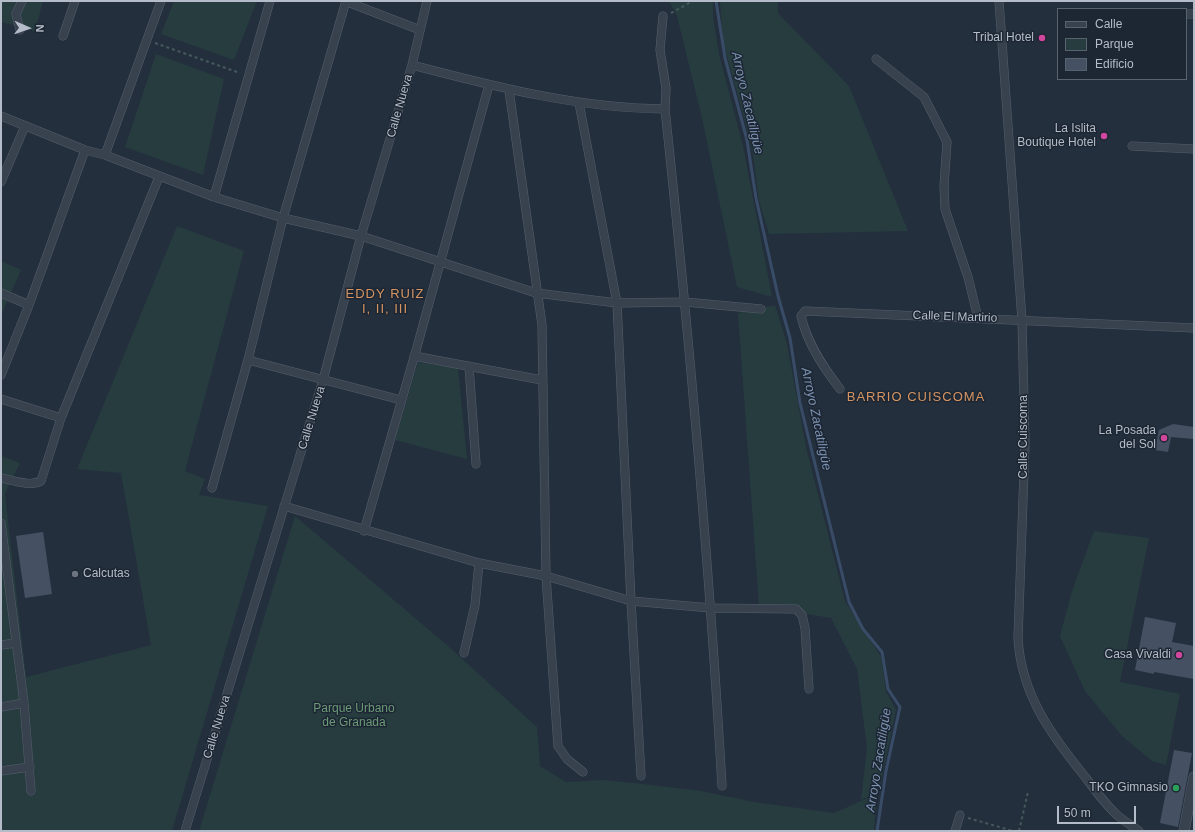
<!DOCTYPE html>
<meta charset="utf-8">
<style>
body{margin:0}
#map{position:relative;width:1195px;height:832px;overflow:hidden;background:#242f3e;font-family:Helvetica,sans-serif}
canvas{display:block}
.frame{position:absolute;inset:0;border:2px solid #b4bcc9;pointer-events:none}
.legend{position:absolute;left:1057px;top:8px;width:130px;height:72px;box-sizing:border-box;background:#1d2633;border:1px solid #59626f;margin:0;padding:5px 7px;list-style:none;font-size:12px;color:#b4bcc9}
.legend li{display:flex;align-items:center;gap:8px;height:20px}
.legend b{width:20px;border:1px solid #59626f}
.north{position:absolute;left:8px;top:8px;width:40px;height:40px;-webkit-text-stroke:3px #1d2633;paint-order:stroke;rotate:92deg;font-size:11px;font-weight:700;line-height:16px;text-align:center;color:#b4bcc9}
.north::after{content:'';display:block;margin:auto;width:14px;height:18px;background:#b4bcc9;clip-path:polygon(50% 0,100% 100%,50% 72%,0 100%)}
.scale{position:absolute;left:1057px;top:806px;width:79px;height:18px;box-sizing:border-box;border:2px solid #b4bcc9;border-top:0;padding-left:5px;font-size:12px;line-height:14px;white-space:nowrap;color:#b4bcc9;-webkit-text-stroke:3px #1d2633;paint-order:stroke}
</style>
<div id="map">
<canvas width="1195" height="832"></canvas>
<div class="frame"></div>
<ul class="legend">
<li><b style="height:5px;background:#38414e"></b>Calle</li>
<li><b style="height:11px;background:#263c3f"></b>Parque</li>
<li><b style="height:11px;background:#455162"></b>Edificio</li>
</ul>
<div class="north">N</div>
<div class="scale">50 m</div>
</div>
<script>
const c = document.querySelector('canvas').getContext('2d');
c.lineJoin = 'round';
function paint(path, color) { c.fillStyle = color; c.fill(path, 'evenodd'); }
function stroke(path, color, width, dash) { c.strokeStyle = color; c.lineWidth = width; c.lineCap = dash ? 'butt' : 'round'; c.setLineDash(dash || []); c.stroke(path); }
function write(font, color, halo, rows, align = 'center') {
  c.font = font + ' Helvetica,sans-serif'; c.lineWidth = 3; c.setLineDash([]); c.textBaseline = 'middle'; c.strokeStyle = halo; c.fillStyle = color; for (const [text, x, y, turn = 0] of rows) {
    c.save(); c.translate(x, y); c.rotate((+turn || 0) * Math.PI / 180); c.textAlign = isNaN(turn) ? turn : align; if (halo) c.strokeText(text, 0, 0); c.fillText(text, 0, 0); c.restore();
  }
}
paint(new Path2D(`
 M1,1H43L35,31L1,22Z
 M174,1H257L234,60L161,34Z
 M669,1H713V16L719,54L743,146L772,297L737,287L702,118L677,16Z
 M720,1H778V13L849,86L908,231L769,234L759,201L753,155L743,114L723,42Z
 M156,54L224,79L203,175L125,147Z
 M177,226L244,251L185,471L205,479L199,495L268,506L172,831H1V456L20,463L5,494L26,677L151,645L121,473L77,469Z
 M1,261L21,270L1,316Z
 M775,305L787,344L806,447L845,601L881,657L886,691L896,710L879,792L861,800L867,748L857,669L831,618L759,606L738,313Z
 M418,362L458,368L467,459L395,440Z
 M295,516L448,646L537,727L540,766L566,782L603,780L643,784L701,791L754,802L834,813L877,794L874,831H199Z
 M1094,531L1149,538L1120,682L1180,694L1166,765L1152,761L1122,736L1085,691L1060,636L1072,591Z`), '#263c3f');
stroke(new Path2D(`
 M716,1L725,58L747,140L756,198L778,296L790,338L800,403L849,602L863,629L882,652L888,689L900,707L886,771L877,831`), '#394c67', 3);
paint(new Path2D(`
 M1173,424L1194,427V439L1171,437L1168,452L1155,450L1159,430Z
 M43,532L52,594L25,598L16,536Z
 M1145,617L1176,623L1172,642L1194,646V679L1154,672V674L1135,670Z
 M1174,750L1192,753L1178,827L1160,823Z`), '#455162');
const minor = new Path2D(`
 M345,1L420,30
 M999,1L1022,320L1025,444L1018,638C1021,694 1051,735 1086,778C1094,789 1103,801 1113,811C1120,819 1131,825 1139,831
 M1186,14H1194
 M663,16L660,50L666,88L665,109C689,334 709,560 722,786
 M20,30L16,14L22,1
 M63,36L75,1
 M876,59L924,97L947,142L944,186L945,209L968,277L978,318
 M412,65C497,87 576,108 665,109
 M509,90L542,325L546,576L558,746L567,759L583,772
 M579,103L617,303L631,601L641,776
 M1,116L85,150L105,155L214,197L283,218L361,236L536,293L617,303L685,302L761,309
 M1132,146L1194,149
 M105,155L161,1
 M1,182L25,126
 M214,197L270,1
 M1,293L29,305
 M414,356L542,380
 M248,360L401,400
 M469,366L476,464
 M1,375L29,305L85,150
 M840,389C823,367 807,343 801,316L805,311L1194,328
 M1,399L61,418
 M1,478C13,480 30,487 41,481L61,418L159,177
 M212,488L248,360L283,218L346,1
 M284,506L479,563L546,576L631,601L711,608L796,609L802,615L805,628L809,689
 M1,523L24,703L31,791
 M364,531L417,347L489,85
 M1,645L16,643
 M464,653L475,605L479,563
 M1,707L24,703
 M1,771L30,767
 M185,831L323,380L361,236L412,65L427,1
 M955,831L960,815`);
const tertiary = new Path2D(`
 M1184,831L1194,777`);
stroke(minor, '#565f6c', 9);
stroke(tertiary, '#565f6c', 11);
stroke(new Path2D(`
 M671,13L693,1
 M155,43L240,73
 M968,818L1013,831
 M1019,831L1028,792`), '#44595c', 2, [3, 3]);
stroke(minor, '#38414e', 8);
stroke(tertiary, '#38414e', 10);
for (const [x, y, r, color] of [
 [1042,38,4,"#d1479c"],
 [1104,136,4,"#d1479c"],
 [1164,438,4,"#d1479c"],
 [75,574,4,"#6b7280"],
 [1179,655,4,"#d1479c"],
 [1176,788,4,"#2e9e5b"]
]) { const dot = new Path2D(); dot.arc(x, y, r, 0, 2 * Math.PI); c.fillStyle = color; c.fill(dot); stroke(dot, '#1d2633', 1.5); }
write('12px', '#b4bcc9', '#1d2633', [
 ["Tribal Hotel",1034,38],
 ["La Islita",1096,129],
 ["Boutique Hotel",1096,143],
 ["La Posada",1156,431],
 ["del Sol",1156,445],
 ["Calcutas",83,574,"left"],
 ["Casa Vivaldi",1171,655],
 ["TKO Gimnasio",1168,788]
], 'right');
write('12px', '#b4bcc9', '#1d2633', [
 ["Calle Nueva",400,106,-74],
 ["Calle El Martirio",955,317,2],
 ["Calle Nueva",312,418,-73],
 ["Calle Cuiscoma",1024,437,-90],
 ["Calle Nueva",217,727,-73]
]);
write('12px', '#6b9a76', '#1d2633', [
 ["Parque Urbano",354,709],
 ["de Granada",354,723]
]);
write('italic 13px', '#7c92b1', '#1d2633', [
 ["Arroyo Zacatiligüe",747,103,77],
 ["Arroyo Zacatiligüe",816,419,78],
 ["Arroyo Zacatiligüe",879,760,-81]
]);
c.letterSpacing = '1px';
write('13px', '#d59563', '#1d2633', [
 ["EDDY RUIZ",385,294],
 ["I, II, III",385,309],
 ["BARRIO CUISCOMA",916,397]
]);
c.letterSpacing = '0px';
</script>
